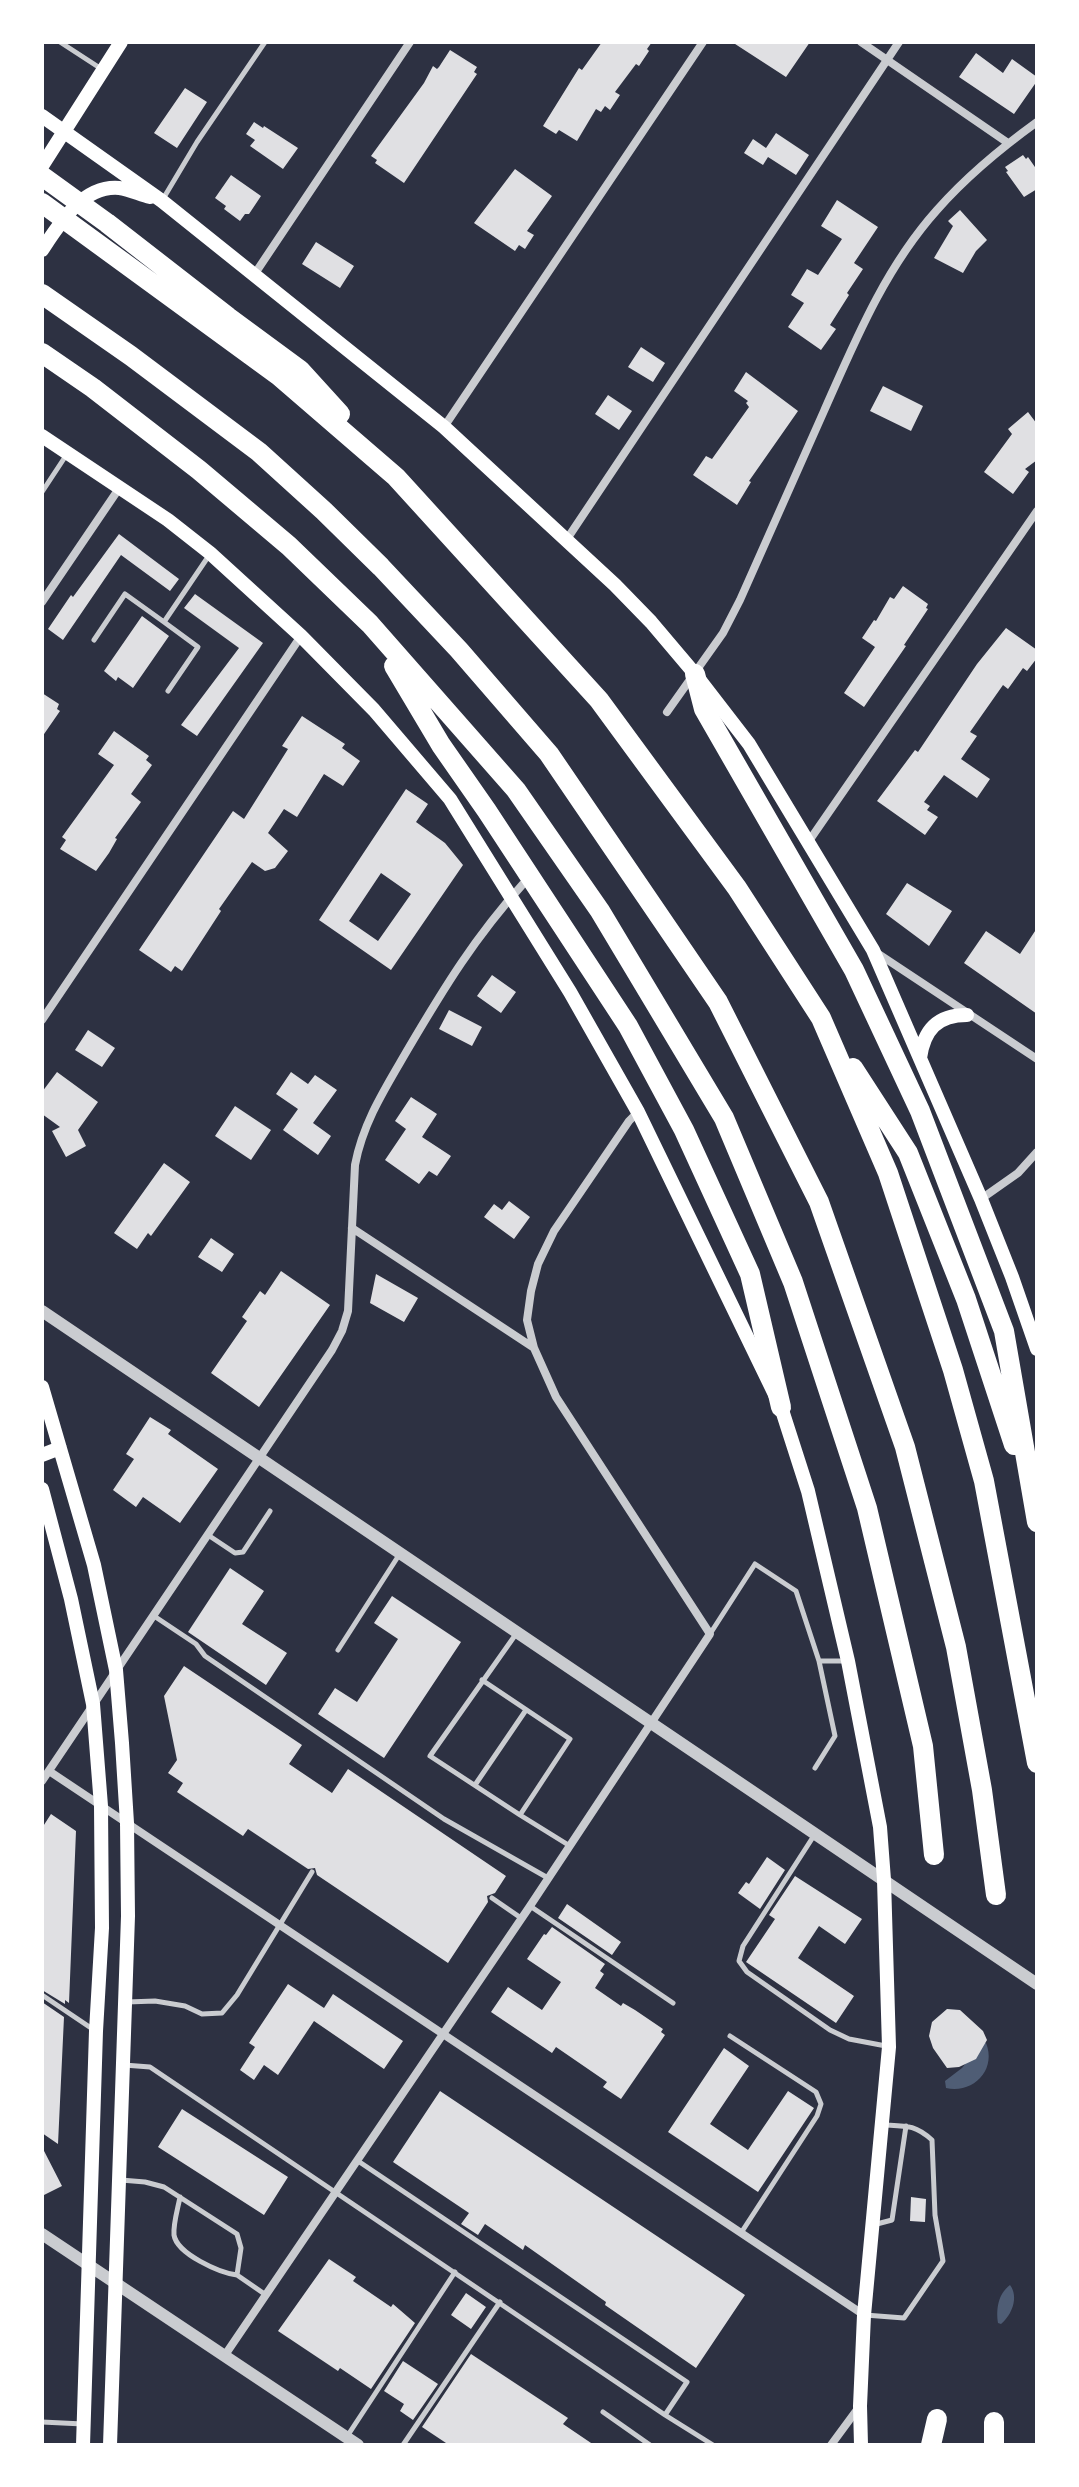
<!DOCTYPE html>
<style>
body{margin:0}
#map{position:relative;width:1079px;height:2487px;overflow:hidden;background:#2d3142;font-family:"Public Sans",sans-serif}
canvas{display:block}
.frame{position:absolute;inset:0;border:44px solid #fff;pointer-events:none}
</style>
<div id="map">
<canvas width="1079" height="2487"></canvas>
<div class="frame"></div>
</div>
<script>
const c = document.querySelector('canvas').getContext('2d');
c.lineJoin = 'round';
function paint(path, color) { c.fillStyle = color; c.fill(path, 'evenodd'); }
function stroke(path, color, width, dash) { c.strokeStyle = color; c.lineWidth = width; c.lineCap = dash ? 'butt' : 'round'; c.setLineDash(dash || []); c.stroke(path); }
paint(new Path2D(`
 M982,2043H986C997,2070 973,2094 946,2088L945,2081L962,2068Z
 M1010,2285C1019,2297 1012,2315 1001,2324L998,2323C996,2309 998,2294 1010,2285Z`), '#4f5d75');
paint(new Path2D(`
 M602,42H652L647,49L649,51L639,66L636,64L615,92L620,95L610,110L605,106L601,112L596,109L577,141L559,130L556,134L543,126L579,68L582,70Z
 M732,42H810L786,77Z
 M450,50L477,67L474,72L477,74L404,183L375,163L377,160L371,156L424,83L433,66L437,69L439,67Z
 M976,53L1003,73L1012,59L1037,77V81L1014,114L959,77Z
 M185,88L207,102L177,148L154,133Z
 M254,122L263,128L264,126L298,148L283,169L250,146L255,140L246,134Z
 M776,133L809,155L796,175L768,157L763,165L744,153L753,139L766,148Z
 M1023,155L1026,159L1028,157L1037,170V189L1024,197L1006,172L1008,171L1005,167Z
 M515,169L552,196L527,231L534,235L525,249L519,245L515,251L474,223Z
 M231,175L261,196L249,214H245L240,221L224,209L226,206L215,198Z
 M837,200L878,227L854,263L863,269L847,293L849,295L830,325L836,329L821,350L788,327L804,303L791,295L807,269L818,275L842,239L821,226Z
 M960,210L987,240L976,251L963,273L934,258L953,226L948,221Z
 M316,242L354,266L340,288L302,264Z
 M641,347L665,363L653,382L628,367Z
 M746,372L798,411L749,481L751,482L737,505L693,475L706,456L712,459L749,407L746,403L748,401L734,391Z
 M883,386L923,406L911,431L870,411Z
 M608,395L632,411L619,430L595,414Z
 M1028,412L1037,424V460L1025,469L1029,472L1013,494L984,472L1012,434L1008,429Z
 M119,534L179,579L170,591L121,555L63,640L48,629L71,595L73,597Z
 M903,586L928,604L926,608L928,609L904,645L906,646L864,707L844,693L875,647L862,638L874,620L876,621L890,597L894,599Z
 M195,594L263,643L197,736L181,725L239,648L184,608Z
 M142,616L169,636L133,688L118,677L116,681L104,671Z
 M1006,628L1037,650V658L1027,671L1023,668L1008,689L1003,685L970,732L977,736L961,759L990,779L977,798L944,775L924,802L930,806L927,810L938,817L925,835L877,801L915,750L918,752L977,664Z
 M42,693L59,704L57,709L60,711L42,737Z
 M302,716L345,744L342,748L360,761L343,786L324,774L297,817L284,809L268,833L288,851L275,868L265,871L252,862L219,909L221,911L182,971L175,966L171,972L139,950L233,811L244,819L288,749L282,746Z
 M114,731L149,756L146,760L152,765L131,794L141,802L115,838L117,839L109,853L96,871L60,849L66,840L62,837L114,765L98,754Z
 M406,789L428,804L416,822L445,843L463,865L391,970L319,920ZM381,873L411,894L378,941L349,921Z
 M907,883L952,911L929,946L886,914Z
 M1037,928V1014L964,963L986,931L1020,954Z
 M492,975L516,992L501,1013L477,996Z
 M449,1010L482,1027L472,1046L439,1029Z
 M88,1030L115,1048L102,1067L75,1050Z
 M57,1072L98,1102L78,1130L86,1146L66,1157L52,1131L60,1127L42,1114V1092Z
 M291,1072L308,1084L315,1075L337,1090L313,1123L331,1136L318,1155L283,1130L298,1109L276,1094Z
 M411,1097L437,1114L422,1137L451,1156L437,1176L429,1171L419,1184L385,1160L406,1129L395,1121Z
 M235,1106L271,1130L251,1160L215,1136Z
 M164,1163L190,1182L151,1236L148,1233L137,1249L114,1233Z
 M509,1201L530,1217L514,1239L484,1217L494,1204L502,1210Z
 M211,1238L234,1254L222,1272L198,1257Z
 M281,1271L330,1305L259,1407L211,1373L247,1321L242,1317L260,1291L265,1295Z
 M376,1274L418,1298L404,1322L370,1303Z
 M150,1417L171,1430L168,1434L218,1469L180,1523L143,1497L136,1507L113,1490L134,1459L126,1454Z
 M230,1568L264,1591L242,1624L287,1653L266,1685L188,1632Z
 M392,1596L461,1642L384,1758L318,1714L335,1688L357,1702L398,1639L374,1623Z
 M184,1666L302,1745L289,1764L332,1793L348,1769L506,1876L495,1893L487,1896L488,1902L448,1963L317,1875L315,1868L308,1869L248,1829L243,1836L177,1792L183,1783L168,1773L177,1760L164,1696Z
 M51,1814L76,1831L69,2003L65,2000V2004L42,1990V1828Z
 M767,1857L785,1870L760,1909L738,1893L746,1882L749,1884Z
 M795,1876L862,1919L845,1944L819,1926L798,1958L854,1996L836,2023L746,1962L775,1919L769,1915Z
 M567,1904L621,1942L612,1955L558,1918Z
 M552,1927L605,1964L600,1971L604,1974L595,1988L621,2006L623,2003L635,2010L663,2029L661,2032L665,2035L621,2099L603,2087L607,2082L556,2047L552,2053L491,2012L508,1987L542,2010L561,1982L527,1959L544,1934L546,1935Z
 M288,1984L324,2008L333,1994L403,2041L384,2069L314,2021L278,2075L264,2065L254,2080L240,2070L255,2047L249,2043Z
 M42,2002L64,2017L58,2144L42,2133Z
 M947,2009L960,2010L983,2031L987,2040L976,2059L959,2067L947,2068L933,2048L929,2036L932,2022Z
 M724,2048L749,2066L710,2124L748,2150L788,2091L814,2108L758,2192L668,2132Z
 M440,2091L745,2295L696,2368L605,2305L606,2302L525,2245L523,2250L485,2224L478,2235L461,2224L469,2213L393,2162Z
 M182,2109L288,2177L264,2215L158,2147Z
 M42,2147L62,2186L42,2196Z
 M911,2197L926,2199L925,2222L910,2221Z
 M329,2259L356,2277L353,2281L391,2307L393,2304L415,2323L371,2389L340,2368L338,2371L278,2331Z
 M466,2293L486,2307L471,2329L451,2315Z
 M471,2354L568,2418L563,2424L594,2445H449L422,2427Z
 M403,2361L438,2384L413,2420L400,2411L404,2404L384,2391Z`), '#e0e0e3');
stroke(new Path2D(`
 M60,42L103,70
 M163,199L197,142L265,42
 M42,492L67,454
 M164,622L198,647L168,691
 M94,640L125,594L164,622L210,554
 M208,1535L235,1553L243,1552L270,1511
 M154,1616L196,1644L205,1656L444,1819L548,1878
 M710,1634L755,1564L796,1591L819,1661H847
 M338,1650L399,1555
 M482,1680L570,1739L520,1815L430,1756L516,1634
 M815,1768L835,1736L819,1661
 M475,1785L526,1710
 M520,1815L570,1846
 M815,1834L743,1946L739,1961L747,1972L830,2030L849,2039L886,2046
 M492,1898L521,1918
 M530,1906L673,2003
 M42,1995L94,2030
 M127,2002L155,2001L185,2006L202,2014L222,2013L237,1995L312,1872
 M730,2036L816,2092L821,2104L817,2116L741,2233
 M124,2065L150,2067L665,2415L687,2382L358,2161
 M121,2180L145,2182L164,2187L237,2234L241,2248L237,2275L266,2295
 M180,2197C178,2208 173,2224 174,2235C177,2254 220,2273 237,2275
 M873,2225L892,2220L906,2126
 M865,2315L904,2318L943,2261L935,2215L932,2140C915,2125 907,2126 885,2125
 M603,2412L650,2445
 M665,2415L713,2445
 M42,2422L83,2424
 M348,2435L455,2272
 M403,2445L500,2302`), '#caccd0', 5);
stroke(new Path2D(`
 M861,42L1008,143
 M254,275L410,42
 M444,427L703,42
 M567,539L899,42
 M42,602L120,487
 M667,712L723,633L740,600C768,537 796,474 824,411C855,341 885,268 937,210C966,177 1001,148 1037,122
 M809,841L1037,511
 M877,953L1037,1059
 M42,1020L301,636
 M981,1199L1018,1173L1037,1152
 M352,1228L534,1348
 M49,1771L864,2315
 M42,1781L332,1350L342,1331L348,1311L355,1165C363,1122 386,1087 408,1049C444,988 475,937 523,884
 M225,2355L530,1906L710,1634L556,1397L534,1348L527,1320L531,1291L538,1264L554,1231L629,1121L638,1112
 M831,2445L859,2407`), '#caccd0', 8);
stroke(new Path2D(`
 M42,1311L1037,1984
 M42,2234L358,2445`), '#caccd0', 12);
stroke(new Path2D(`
 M42,116L162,201L444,427L615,585L651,622L695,674L749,744L873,950L981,1199L1012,1277L1037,1349
 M42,166L121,42
 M42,250C60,223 83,185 119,188C129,189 141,195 150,197
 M42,436L168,520L210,553L301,636L374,710L450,799L570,992L638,1112L781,1407L808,1491L848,1661L880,1827L884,1880L889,2047L864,2315L860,2406L861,2445
 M920,1058C924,1030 937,1015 967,1015
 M42,1387L94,1565L116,1670L122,1743L127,1823L128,1916L110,2445
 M42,1455L60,1448
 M42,1489L71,1599L93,1704L101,1806L102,1928L96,2031L83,2445`), '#fff', 14);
stroke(new Path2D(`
 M42,176L107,223L228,317L300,370L340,414
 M42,203L279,376L396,477L599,700L737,888L821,1018L888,1173L953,1370L984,1481L1037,1763
 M42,294L131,356L259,452L324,511L381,567L459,650L549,754L718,1002L819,1202L905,1447L956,1647L982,1790L996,1895
 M42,353L93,388L199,470L289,546L370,624L516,790L600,911L724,1118L793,1282L867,1508L923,1746L934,1855
 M394,666L441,745L487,811L628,1026L684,1130L750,1274L781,1407
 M695,674L704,709L854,970L920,1111L1004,1331L1037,1522
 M853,1068L908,1153L966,1299L1014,1445
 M994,2422V2445
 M931,2445L937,2419`), '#fff', 20);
</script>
